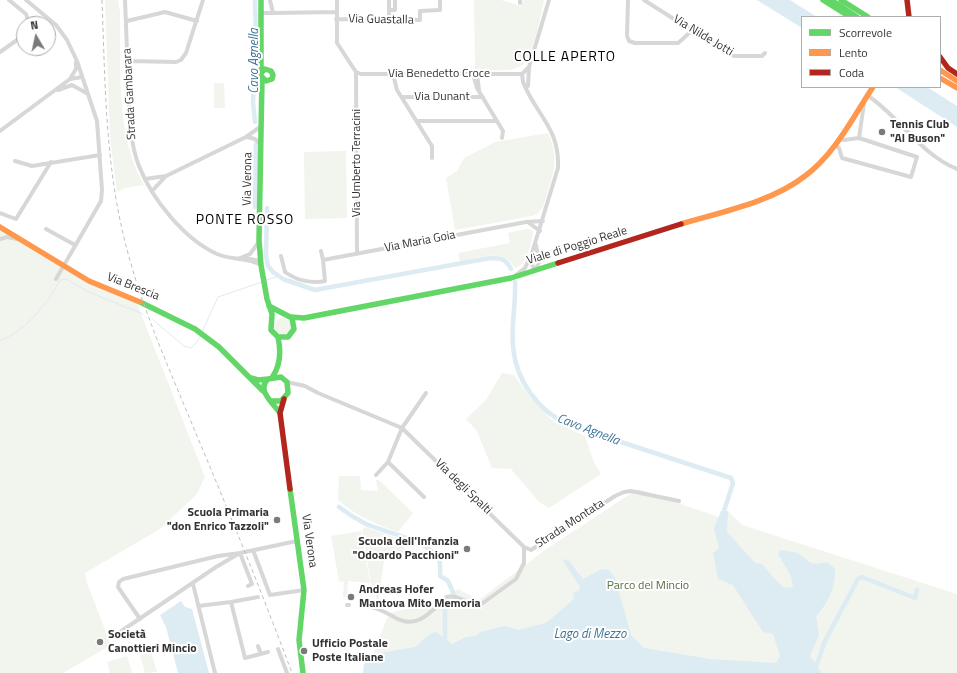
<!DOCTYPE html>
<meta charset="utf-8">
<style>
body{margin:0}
#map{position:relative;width:957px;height:673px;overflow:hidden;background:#fff;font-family:"Titillium Web",sans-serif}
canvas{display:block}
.legend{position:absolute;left:801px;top:16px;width:140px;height:72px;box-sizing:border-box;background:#fff;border:1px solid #adadad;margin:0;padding:5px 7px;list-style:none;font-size:12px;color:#333}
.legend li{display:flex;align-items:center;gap:8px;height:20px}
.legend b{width:20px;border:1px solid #adadad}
.north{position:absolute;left:16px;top:16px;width:40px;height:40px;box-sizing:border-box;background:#fff;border:1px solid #adadad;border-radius:50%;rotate:351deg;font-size:11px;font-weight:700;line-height:16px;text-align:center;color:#333}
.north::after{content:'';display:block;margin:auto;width:14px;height:18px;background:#7a7a7a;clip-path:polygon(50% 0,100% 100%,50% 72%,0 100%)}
</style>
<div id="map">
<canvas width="957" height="673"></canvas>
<ul class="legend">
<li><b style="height:5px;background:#63d668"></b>Scorrevole</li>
<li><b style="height:5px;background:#ff974d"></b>Lento</li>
<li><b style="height:5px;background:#b3261e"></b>Coda</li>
</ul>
<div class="north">N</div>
</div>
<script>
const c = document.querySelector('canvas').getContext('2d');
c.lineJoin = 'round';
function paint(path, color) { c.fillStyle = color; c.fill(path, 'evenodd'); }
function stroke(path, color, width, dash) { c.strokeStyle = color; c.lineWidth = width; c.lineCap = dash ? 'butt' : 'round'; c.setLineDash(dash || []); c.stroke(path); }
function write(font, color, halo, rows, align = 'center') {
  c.font = font + ' "Titillium Web",sans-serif'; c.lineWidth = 4; c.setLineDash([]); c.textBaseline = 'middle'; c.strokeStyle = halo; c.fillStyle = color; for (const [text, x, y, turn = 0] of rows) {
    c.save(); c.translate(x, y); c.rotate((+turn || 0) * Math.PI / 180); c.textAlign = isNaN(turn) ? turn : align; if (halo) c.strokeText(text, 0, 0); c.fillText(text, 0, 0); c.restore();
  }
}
paint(new Path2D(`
 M105,0H118L120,12C121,69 115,135 144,185L125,188L117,192L110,138Z
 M474,0H501L521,6L523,0H544C541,14 533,59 521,66C510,73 488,69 475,69Z
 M214,83H224L225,108H214Z
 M548,133C561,160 551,180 543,207L537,214L532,216L455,230L446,178L457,171L464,158L495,142Z
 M346,151L347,218L305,219L304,152Z
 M0,226L79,275L136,301L205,477L197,494L160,529L85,573L87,583L111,645L63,673H0Z
 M527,229L532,230L533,233C530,245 528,264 515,268C503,247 479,258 460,262L458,253L510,243L508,233Z
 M275 326a8 8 0 1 1 16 0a8 8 0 1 1-16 0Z
 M502,373L514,375L529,396L554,422L585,436L594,463L601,474L549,508L539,502L511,469L492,468L477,431L466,419L486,400Z
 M339,476H360L361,490L378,491L376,480H379L413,513L398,532C376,524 356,516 338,500Z
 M638,489L727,520L728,511L742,525L957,594V673H366L389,613L432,603L458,589L479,600L545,550Z
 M365,527L406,541L401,558L385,554L378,603H376V592L371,585L362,530Z
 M361,531L370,583L348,581L347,597H343L344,582L339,581L331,536Z
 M151,652L157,672L145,673L140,655Z
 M127,656L132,673H110L107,662Z`), '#f1f5ed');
paint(new Path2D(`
 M757,0H790L817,17H802V28Z
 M895,87H927L957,106V127Z
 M721,511H728L727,532L755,563L762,564L777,582L785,588L793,587L791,576L778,554L780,550C785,551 792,551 797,553C811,560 806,567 827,562L835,569C836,587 828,603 816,616L819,635L810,656L822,673H363L364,664L381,653L415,647L430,634L436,632L452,644L466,637L476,636L480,632L505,626L518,630L546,623L574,599L573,592L579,591L580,587L562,559L569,561L583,579L602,569L609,570L615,578L631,635L644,648L710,659L776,663L780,656L773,634L763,632L733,585L718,579L713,553L719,548L714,528Z
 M181,601L185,607L192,609L209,673H178L166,627L160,615Z`), '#ddebf3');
stroke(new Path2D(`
 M266,280L280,276
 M152,319L184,346L191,348L196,343L201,335
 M202,332L218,297L262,282
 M0,341C27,329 46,306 60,280L66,279L91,293L143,314`), '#ddebf3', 1);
stroke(new Path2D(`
 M255,0L256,39L253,102L255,122
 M255,207L256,144
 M267,208L266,256L268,266L273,272L283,279L315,290L490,258C501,258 506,259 511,269
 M515,282C516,304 511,325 513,346C516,381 538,411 569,425L731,478L733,483L724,511
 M339,507C348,514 356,519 366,524C384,532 431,541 439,560C441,564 440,571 440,576L448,581L456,599L445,606V639
 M817,664L825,641L858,579L862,577L915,598L917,590`), '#ddebf3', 4.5);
stroke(new Path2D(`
 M9,0L26,14L29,24
 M26,0L56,25L67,40L77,61L97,121L102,190L101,201L56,279
 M125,0L130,128C132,141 134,154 139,166C152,199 184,239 217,254C230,260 247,257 261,265
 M270,0L273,13L336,12
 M337,0V43L356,72
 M628,0L627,36L629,41L635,43H678C684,39 686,34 693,31
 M644,0L729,54L734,56H762L765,53
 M520,3V0
 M389,10H395V0
 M261,13H273
 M336,19L420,20V11L440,10V0
 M389,20V0
 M127,21L165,12L197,21
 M0,52L24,35
 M129,61L176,62L181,60L186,53L203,0
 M356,72L357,254
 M356,72L361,74H522
 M393,74L397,90L432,146V158
 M473,74L477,88L503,131L502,138
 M477,74L479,90
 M70,79L82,77
 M528,86L529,67L549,0
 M58,90L72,85L88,94
 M867,95C900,117 920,154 957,169
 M402,97H483
 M417,121H497
 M0,131L70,79L76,69V62
 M247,137L255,139L260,144
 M859,138L864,103
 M836,146L839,148L842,158L911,177L917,157L859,138L844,140L840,139
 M15,161L32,166L100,155
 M145,179L166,176
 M152,191L166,176L246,137L260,127
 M0,213L16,219L51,162
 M529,223L540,231
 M46,229L75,245
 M0,239L7,237L17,239
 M321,251L323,260L526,222L543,221
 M281,256L285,272C296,280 311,284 325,281L323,260
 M240,258L250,254L258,243
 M245,258L260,261
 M530,260L535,271L539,262L536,245
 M516,275L525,268L531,256L558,168C560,128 536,115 523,82L522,74L529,67
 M287,382L305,386L318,393L402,428L524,547
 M388,462L424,497
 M376,475L388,462L402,428L426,393
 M253,550L270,595L304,590
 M240,553L252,584L248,586
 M193,584L215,673
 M231,602L245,658L268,652
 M347,605H349
 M198,606L231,602L258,597
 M365,606C376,607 385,612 394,617C418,631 431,611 447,597C458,594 468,605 480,605L516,579L524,563V547L531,550L615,496L624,492L631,491L679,501
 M140,619L118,587L119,582L123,579L218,556L240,553
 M117,634L216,567L240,553L297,541
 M258,646L261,654
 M278,649L287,673`), '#d7d7d7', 4);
stroke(new Path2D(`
 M261,0V76L266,81L272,79L273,75L271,71L265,69L262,72
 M823,0L850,17
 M831,0L857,17
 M841,0L868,17
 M262,79L259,240L261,265L267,299L272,314L271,330L278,337H288L294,329L292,318L269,306
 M140,302L195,329L219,347L263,391
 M291,317L304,318L511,278L558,263
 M273,376C281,364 281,351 278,337
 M251,378L258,380L268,379
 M271,401H281L288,393L287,382L281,377L268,379C256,390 273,403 280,413
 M290,489L304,590L299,640L303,673`), '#63d668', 5.5);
stroke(new Path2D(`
 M940,70L957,81
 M940,78L957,88
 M681,224C721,212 772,202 805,176C835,154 853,117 873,87
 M0,227L89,281L140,302`), '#ff974d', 5.5);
stroke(new Path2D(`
 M907,0L909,17
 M940,57L948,68L957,74
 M558,263L681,224
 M284,399L280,413L290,489`), '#b3261e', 5.5);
stroke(new Path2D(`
 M102,0C105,77 105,154 122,229C138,301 169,368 197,436C230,514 262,593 292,673`), '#bebebe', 1, [4, 3]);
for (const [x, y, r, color] of [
 [882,132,4,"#7a7a7a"],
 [277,520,4,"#7a7a7a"],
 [467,549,4,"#7a7a7a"],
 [351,597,4,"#7a7a7a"],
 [100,642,4,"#7a7a7a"],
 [304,651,4,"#7a7a7a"]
]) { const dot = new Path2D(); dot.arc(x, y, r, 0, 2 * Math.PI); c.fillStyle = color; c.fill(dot); stroke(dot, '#fff', 1.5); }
write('12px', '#333', '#fff', [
 ["Via Guastalla",381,20,1],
 ["Via Nilde Jotti",703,36,31],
 ["Via Benedetto Croce",439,74],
 ["Strada Gambarara",130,94,-93],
 ["Via Dunant",442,97],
 ["Via Umberto Terracini",357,163,-90],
 ["Via Verona",248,179,-89],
 ["Via Maria Goia",420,242,-11],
 ["Viale di Poggio Reale",577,246,-17],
 ["Via Brescia",133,287,22],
 ["Via degli Spalti",463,487,44],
 ["Strada Montata",570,524,-33],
 ["Via Verona",309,541,82]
]);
write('bold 12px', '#333', '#fff', [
 ["Tennis Club",890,125],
 ["\"Al Buson\"",890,139],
 ["Scuola Primaria",269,513,"right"],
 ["\"don Enrico Tazzoli\"",269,527,"right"],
 ["Scuola dell'Infanzia",459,542,"right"],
 ["\"Odoardo Pacchioni\"",459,556,"right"],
 ["Andreas Hofer",359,590],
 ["Mantova Mito Memoria",359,604],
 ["Società",108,635],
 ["Canottieri Mincio",108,649],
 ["Ufficio Postale",312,644],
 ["Poste Italiane",312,658]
], 'left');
write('12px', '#56703f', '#fff', [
 ["Parco del Mincio",648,586]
]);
write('italic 13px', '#3f7597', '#fff', [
 ["Cavo Agnella",255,61,-90],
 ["Cavo Agnella",588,430,21],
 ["Lago di Mezzo",590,635]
]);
c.letterSpacing = '1px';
write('14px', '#000', '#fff', [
 ["COLLE APERTO",565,58],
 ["PONTE ROSSO",245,221]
]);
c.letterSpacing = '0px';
</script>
